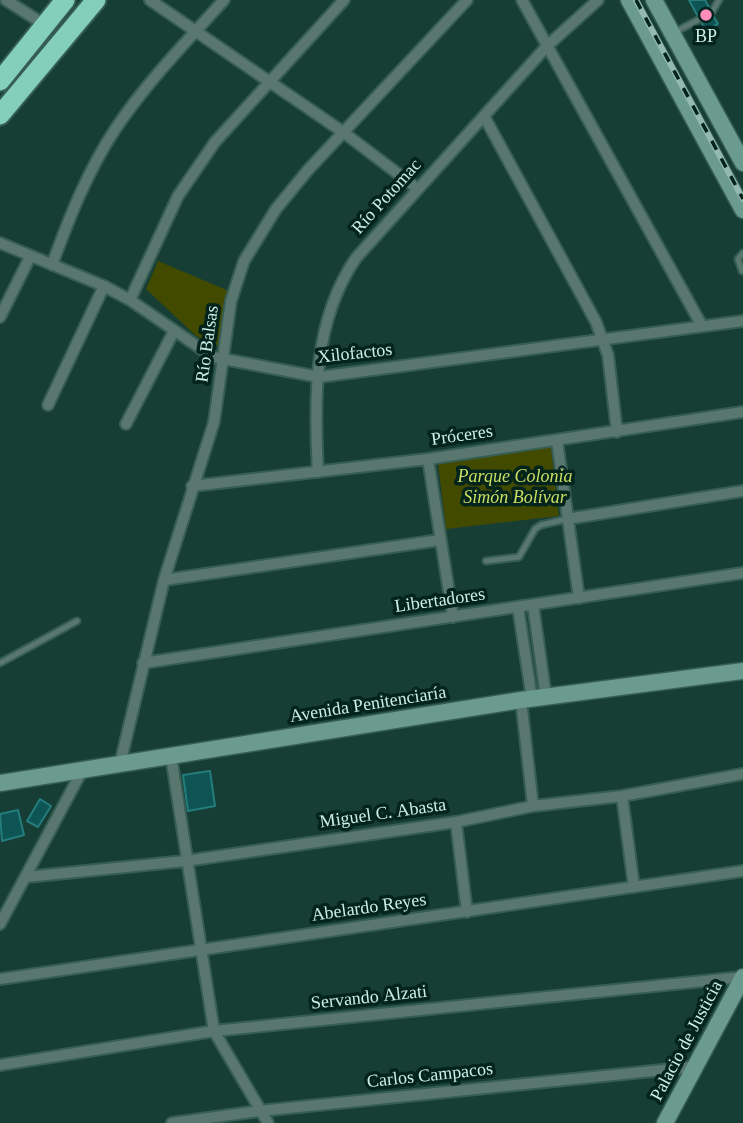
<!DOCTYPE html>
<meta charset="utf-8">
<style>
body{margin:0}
canvas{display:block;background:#163e35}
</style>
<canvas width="743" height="1123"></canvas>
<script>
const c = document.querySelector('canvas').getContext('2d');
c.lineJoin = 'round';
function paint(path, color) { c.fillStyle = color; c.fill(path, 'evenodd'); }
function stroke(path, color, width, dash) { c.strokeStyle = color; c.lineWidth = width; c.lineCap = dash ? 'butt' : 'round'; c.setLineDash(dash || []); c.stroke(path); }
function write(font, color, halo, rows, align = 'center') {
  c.font = font + ' Georgia,serif'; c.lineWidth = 7; c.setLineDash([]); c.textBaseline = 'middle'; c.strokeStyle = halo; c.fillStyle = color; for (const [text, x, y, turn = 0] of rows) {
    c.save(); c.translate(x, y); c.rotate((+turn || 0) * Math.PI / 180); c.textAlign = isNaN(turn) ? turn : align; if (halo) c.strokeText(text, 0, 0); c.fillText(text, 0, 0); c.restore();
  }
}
paint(new Path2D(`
 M158,261L229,291L219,346L196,336L146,289Z
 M551,447L559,516L446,529L438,463Z`), '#424a00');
const building = new Path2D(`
 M689,0H705L709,7L707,14L714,17L718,24L706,30L702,24L704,16L697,15Z
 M210,771L215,806L188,811L183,775Z
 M40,799L51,806L38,827L27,821Z
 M18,810L24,835L2,841L0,814Z`);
paint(building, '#0e5455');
stroke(building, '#247c7d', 2);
const lane = new Path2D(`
 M712,12L719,0
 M675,32L700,19
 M742,271L738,259L743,253
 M486,561L519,557L535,529L541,525L567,519
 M0,663L77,621`);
const street = new Path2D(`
 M6,0L45,25
 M150,0L343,132L418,189
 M522,0L702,326
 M484,116L596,322L608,355L617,432
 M0,243L104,286L130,300L213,357L319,377L743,321
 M52,265C69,218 88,170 116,128C147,82 187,41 224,0
 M130,300L178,196L215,142L344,0
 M0,317L30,257
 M48,405L104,286
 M126,424L174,331
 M557,441L579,598
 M428,459L453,617
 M318,472C314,398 313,321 356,258L547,46L598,0
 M192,486L428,459L743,412
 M567,519L743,491
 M164,580L440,540
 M533,605L546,697
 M518,607L532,699
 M143,663L743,573
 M521,700L533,806
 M171,756L214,1031L268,1123
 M120,764L164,580L214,422L231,301L244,261L276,209L308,170L467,0
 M622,796L634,887
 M456,822L467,912
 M26,877L185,861L456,822L533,806L622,796L743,774
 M0,924L83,769
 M0,979L743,871
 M0,1065L214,1031L743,977
 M172,1123L259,1111L692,1067`);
const secondary = new Path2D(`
 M629,0L743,210
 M654,0L743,163
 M0,783L521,700L743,671
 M665,1123L743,977`);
const highway = new Path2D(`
 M0,81L65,0
 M0,115L96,0`);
stroke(lane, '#365e54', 9);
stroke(street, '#365e54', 14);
stroke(secondary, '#365e54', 19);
stroke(highway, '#365e54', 23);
stroke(lane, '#59776f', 5);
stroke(street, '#59776f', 10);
stroke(secondary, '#6b9a8e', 16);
stroke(highway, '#83cfbc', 19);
const rail = new Path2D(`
 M636,0L743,199`);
stroke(rail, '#94b9b0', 6);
stroke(rail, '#03241d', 3.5, [10]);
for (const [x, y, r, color] of [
 [706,15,7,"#ff8eba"]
]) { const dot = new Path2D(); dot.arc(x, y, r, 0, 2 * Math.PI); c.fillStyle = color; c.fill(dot); stroke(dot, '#03241d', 2.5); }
write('18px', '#caeee4', '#03241d', [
 ["BP",706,37]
]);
write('18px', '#caeee4', '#03241d', [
 ["Río Potomac",387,197,-48],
 ["Río Balsas",208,344,-82],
 ["Xilofactos",355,354,-6],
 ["Próceres",462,436,-8],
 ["Libertadores",440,601,-8],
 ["Avenida Penitenciaría",368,705,-9],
 ["Miguel C. Abasta",383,814,-8],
 ["Abelardo Reyes",369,908,-8],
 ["Servando Alzati",369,998,-6],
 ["Palacio de Justicia",687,1041,-62],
 ["Carlos Campacos",430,1076,-6]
]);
write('italic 18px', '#ccde61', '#03241d', [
 ["Parque Colonia",515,477],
 ["Simón Bolívar",515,498]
]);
</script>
